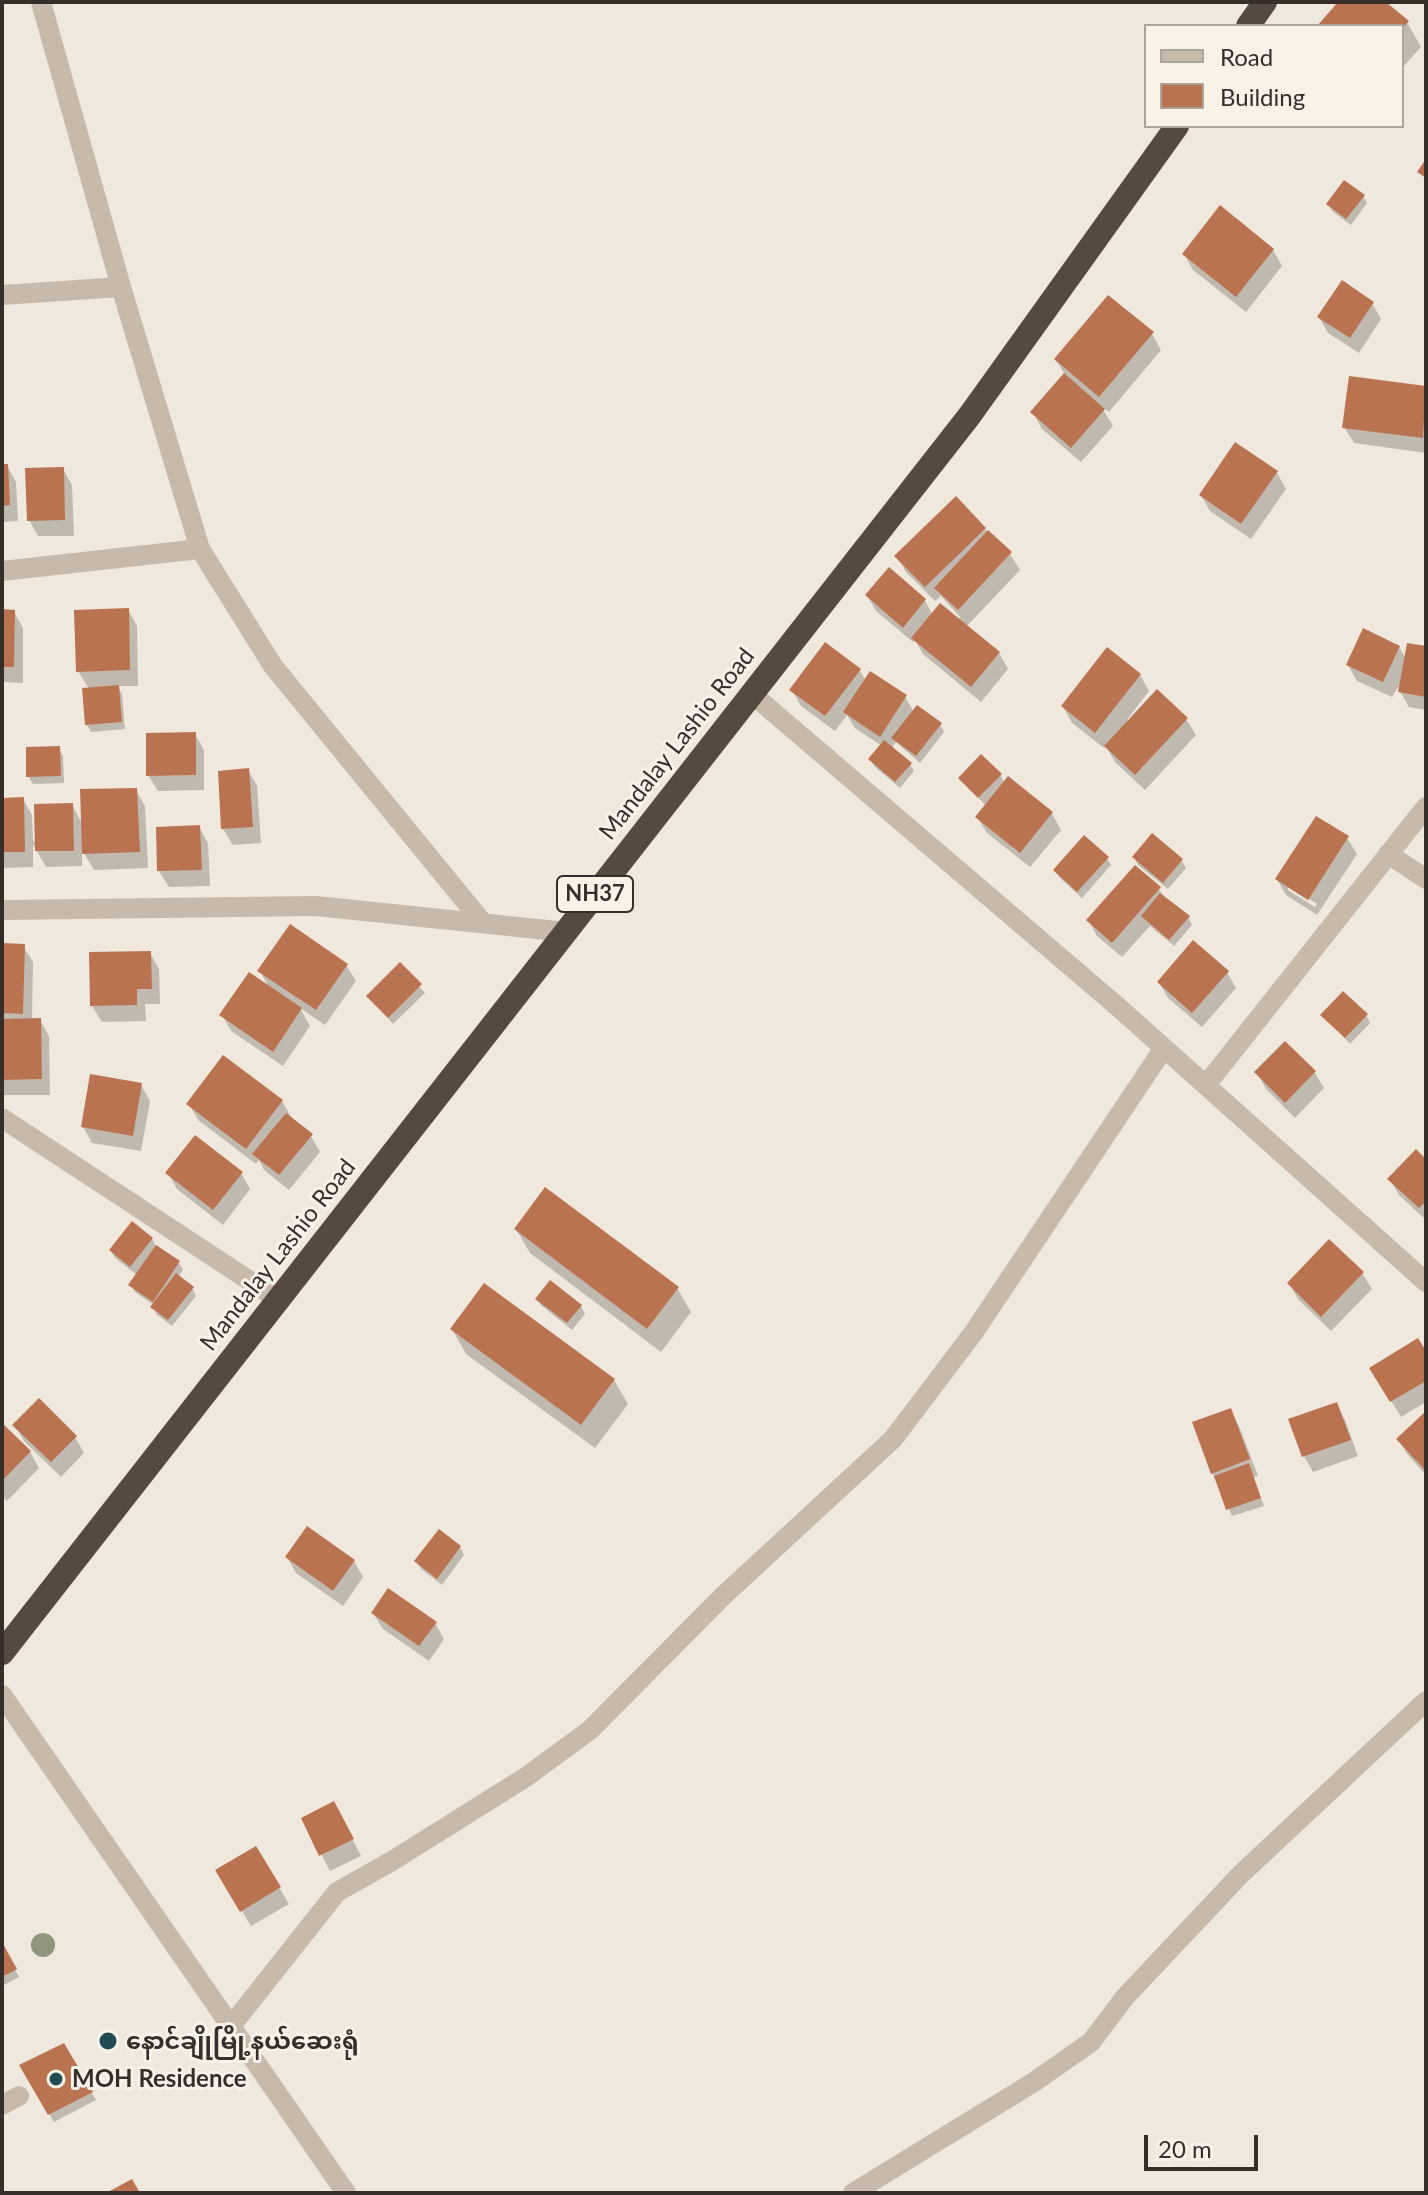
<!DOCTYPE html>
<meta charset="utf-8">
<style>
body{margin:0}
#map{position:relative;width:1428px;height:2195px;overflow:hidden;background:#f0e8dd;font-family:Lato,sans-serif}
canvas{display:block}
.frame{position:absolute;inset:0;border:4px solid #352e29;pointer-events:none}
.legend{position:absolute;left:1144px;top:24px;width:260px;height:104px;box-sizing:border-box;background:#f8f2e9;border:2px solid #aaa49c;margin:0;padding:10px 14px;list-style:none;font-size:24px;color:#352e29}
.legend li{display:flex;align-items:center;gap:16px;height:40px}
.legend b{width:40px;border:2px solid #aaa49c}
.scale{position:absolute;left:1144px;top:2135px;width:114px;height:36px;box-sizing:border-box;border:4px solid #352e29;border-top:0;padding-left:10px;font-size:24px;line-height:28px;white-space:nowrap;color:#352e29;-webkit-text-stroke:6px #f8f2e9;paint-order:stroke}
</style>
<div id="map">
<canvas width="1428" height="2195"></canvas>
<div class="frame"></div>
<ul class="legend">
<li><b style="height:10px;background:#c7baaa"></b>Road</li>
<li><b style="height:22px;background:#ba7351"></b>Building</li>
</ul>
<div class="scale">20 m</div>
</div>
<script>
const c = document.querySelector('canvas').getContext('2d');
c.lineJoin = 'round';
function paint(path, color) { c.fillStyle = color; c.fill(path, 'evenodd'); }
function stroke(path, color, width, dash) { c.strokeStyle = color; c.lineWidth = width; c.lineCap = dash ? 'butt' : 'round'; c.setLineDash(dash || []); c.stroke(path); }
function write(font, color, halo, rows, align = 'center') {
  c.font = font + ' Lato,"Noto Sans Myanmar",sans-serif'; c.lineWidth = 6; c.setLineDash([]); c.textBaseline = 'middle'; c.strokeStyle = halo; c.fillStyle = color; for (const [text, x, y, turn = 0] of rows) {
    c.save(); c.translate(x, y); c.rotate((+turn || 0) * Math.PI / 180); c.textAlign = isNaN(turn) ? turn : align; if (halo) c.strokeText(text, 0, 0); c.fillText(text, 0, 0); c.restore();
  }
}
paint(new Path2D(`
 M1340,2H1383L1407,22L1421,47L1402,68V26H1319Z
 M1363,196L1367,203L1351,225L1333,212L1328,204Z
 M1273,250L1282,266L1246,312L1193,270L1184,254Z
 M1372,303L1381,319L1359,353L1328,333L1319,317Z
 M1152,334L1161,350L1109,412L1101,406L1113,426L1081,462L1042,429L1033,413L1065,375L1056,360Z
 M1351,378L1426,388V453L1354,443L1344,427Z
 M2,466H7L16,482L18,521L2,522Z
 M63,469L72,485L74,536H38L29,520Z
 M1277,473L1286,489L1251,539L1210,511L1201,495Z
 M985,529L1010,554L1020,570L966,627L999,653L1008,669L981,702L923,654L915,640L913,642L876,611L867,595L889,570L925,601L933,615L958,620L960,617L941,596L935,601L906,572L897,556Z
 M128,610L137,626L138,686H117L122,694L125,729L91,732L87,725L89,689L78,671Z
 M2,611L14,612L23,628V683L2,682Z
 M825,645L860,671L866,681L905,697L914,712L940,724L944,732L920,763L896,742L891,749L910,764L914,771L900,788L875,767L870,759L882,746L855,728L847,715L835,731L801,706L792,690Z
 M1399,647L1406,659L1426,648V710L1409,707L1400,691L1402,681L1392,697L1357,681L1348,665Z
 M1140,675L1149,691L1127,720L1129,722L1186,719L1196,735L1145,790L1115,762L1106,746L1104,748L1072,723L1063,707Z
 M195,734L204,750V790L158,791L148,775Z
 M59,748L63,756L64,783L33,784L28,776Z
 M248,770L257,786L261,843L233,845L223,829Z
 M1000,775L1005,783L1052,814L1061,830L1030,867L987,833L977,817L986,806L960,778Z
 M136,790L145,806L148,868L94,870L82,850V866L46,867L33,844V867L2,868V800L23,799L32,815L33,841H37L72,805L83,825Z
 M199,827L208,843L210,886L169,887L159,871Z
 M1152,835L1182,861L1186,868L1168,889L1138,865L1134,857Z
 M1347,838L1357,854L1317,915L1286,895L1277,879ZM1288,885L1317,904L1315,907L1288,890Z
 M1107,858L1111,865L1082,898L1060,878L1055,871Z
 M1159,889L1165,899L1188,917L1192,925L1174,946L1150,926L1122,957L1097,936L1088,920Z
 M2,945L23,946L33,962L32,1020H40L49,1036L50,1095H2Z
 M150,953L159,969L160,1004H145L146,1021L102,1022L92,1006Z
 M346,965L356,981L325,1025L300,1008L310,1026L283,1066L231,1031L222,1015L270,989L260,971Z
 M400,965L425,993L393,1024L369,996Z
 M1227,972L1236,988L1202,1027L1168,998L1159,982Z
 M1323,1015H1366L1370,1023L1350,1044Z
 M1285,1044L1315,1073L1324,1088L1295,1118L1266,1089L1257,1073Z
 M141,1085L150,1101L141,1151L92,1143L83,1127Z
 M282,1101L291,1117L311,1136L320,1152L289,1190L264,1170L259,1160L256,1164L198,1120L189,1104Z
 M1426,1162V1220L1399,1195L1390,1179Z
 M168,1173H241L250,1189L223,1225L177,1189Z
 M516,1229L677,1288L691,1312L661,1352L530,1253Z
 M152,1239L156,1246L179,1263L183,1270L178,1278L192,1288L196,1296L172,1326L156,1314L154,1305L135,1292L131,1285L137,1275L115,1258L111,1251Z
 M1362,1273L1372,1289L1331,1331L1298,1299L1289,1283Z
 M537,1299L581,1306L585,1314L572,1330L542,1306Z
 M452,1329L614,1380L628,1404L595,1448L466,1354Z
 M1426,1355V1402L1401,1417L1371,1368Z
 M1336,1404L1345,1420L1358,1456L1313,1472L1304,1456L1291,1420Z
 M1230,1410L1239,1426L1258,1476L1253,1477L1264,1506L1232,1516L1212,1473Z
 M1426,1414V1475L1408,1455L1398,1439Z
 M15,1425L75,1437L84,1453L61,1477L24,1441Z
 M2,1426L30,1452L39,1468L7,1501L2,1496Z
 M460,1547L464,1555L442,1585L421,1569L417,1562Z
 M287,1557L354,1561L363,1577L343,1606L296,1573Z
 M373,1613L435,1623L444,1639L429,1661L383,1629Z
 M303,1819L343,1820L361,1856L330,1871Z
 M256,1849L289,1904L251,1926L218,1871Z
 M2,1945L19,1977L2,1986Z
 M64,2046L96,2100L54,2122L22,2066Z`), '#0003');
paint(new Path2D(`
 M1338,2H1386L1409,21L1402,29V26H1317Z
 M1426,159V178L1417,172Z
 M1344,180L1365,195L1346,219L1326,204Z
 M1220,205L1274,249L1236,297L1182,254Z
 M1342,280L1374,302L1350,338L1317,317Z
 M1108,295L1154,332L1099,397L1054,359Z
 M1064,373L1105,409L1071,448L1030,412Z
 M1349,376L1426,386L1423,438L1342,428Z
 M1235,442L1278,471L1241,524L1199,495Z
 M2,464H8L10,505L2,506Z
 M64,467L65,520L27,521L25,468Z
 M956,496L986,528L925,587L894,556Z
 M988,530L1012,552L958,610L934,588Z
 M889,567L926,599L903,628L865,595Z
 M940,603L1000,652L971,687L911,638Z
 M129,608L130,670L76,672L74,610Z
 M2,609L15,610L14,667H2Z
 M1363,628L1400,646L1383,682L1346,665Z
 M825,642L861,669L825,716L789,690Z
 M1407,643L1426,646V697L1398,692Z
 M1107,647L1141,674L1095,733L1061,706Z
 M870,671L907,695L880,737L843,712Z
 M119,685L122,722L85,725L82,688Z
 M1157,689L1188,718L1135,775L1104,746Z
 M917,705L942,723L916,756L891,738Z
 M196,732V775L146,776V733Z
 M884,740L912,763L895,782L868,759Z
 M60,746L61,776L26,777V747Z
 M981,754L1002,774L978,798L958,778Z
 M249,768L253,827L221,829L218,771Z
 M1008,776L1053,812L1020,853L975,817Z
 M137,788L140,852L82,854L80,789Z
 M24,797L25,852H2V798Z
 M73,803L74,851H35L34,804Z
 M1316,816L1349,836L1308,900L1275,879Z
 M200,825L202,870L157,871L156,827Z
 M1152,833L1183,859L1163,883L1132,857Z
 M1084,835L1109,857L1077,892L1053,870Z
 M1135,865L1161,887L1112,943L1086,920Z
 M1160,893L1190,916L1169,940L1141,916Z
 M290,924L348,964L316,1010L257,971Z
 M1193,940L1229,971L1192,1013L1157,982Z
 M2,943L25,944L23,1014L2,1013Z
 M151,951L152,989H137V1005L90,1006L89,952Z
 M400,962L422,984L388,1018L366,996Z
 M249,972L302,1008L273,1052L219,1015Z
 M1343,991L1368,1014L1345,1038L1320,1015Z
 M41,1018L42,1079L2,1080V1019Z
 M1285,1041L1316,1071L1285,1103L1254,1072Z
 M223,1055L283,1100L246,1149L186,1104Z
 M90,1074L142,1083L133,1136L81,1127Z
 M286,1113L313,1134L279,1175L252,1154Z
 M195,1135L243,1172L213,1210L165,1173Z
 M1416,1149L1426,1159V1201L1419,1208L1387,1179Z
 M545,1187L679,1287L647,1329L514,1229Z
 M132,1221L153,1238L130,1267L109,1250Z
 M1329,1239L1364,1272L1321,1317L1287,1283Z
 M156,1245L180,1261L153,1302L128,1285Z
 M176,1273L194,1287L168,1320L150,1307Z
 M550,1280L582,1305L567,1323L535,1299Z
 M484,1283L615,1379L581,1425L450,1329Z
 M1418,1338L1426,1351V1381L1390,1402L1369,1368Z
 M39,1398L77,1436L51,1462L12,1425Z
 M1337,1402L1351,1440L1302,1457L1288,1419Z
 M1231,1408L1250,1459L1211,1474L1192,1422Z
 M1426,1411V1471L1396,1439Z
 M2,1423L31,1451L2,1481Z
 M1249,1463L1261,1498L1226,1510L1214,1476Z
 M307,1526L355,1560L333,1591L285,1557Z
 M439,1529L461,1546L437,1579L414,1561Z
 M388,1588L437,1622L419,1646L371,1613Z
 M334,1801L354,1839L319,1856L301,1818Z
 M256,1846L281,1887L240,1912L215,1870Z
 M2,1942L17,1969L2,1977Z
 M64,2043L93,2092L48,2115L19,2065Z
 M132,2179L140,2193H106Z`), '#ba7351');
stroke(new Path2D(`
 M41,2L121,287L200,549L273,666L483,923
 M2,295L121,287
 M2,571L200,549
 M752,694L1117,1006L1426,1282
 M1388,854L1426,879
 M2,910L316,906L566,932
 M1206,1085L1426,807
 M2,1118L279,1300
 M2,1695L346,2193
 M231,2026L337,1892L392,1861L526,1777L590,1730L723,1596L893,1439L974,1332L1164,1048
 M2,2105L19,2096
 M853,2193L1034,2082L1091,2042L1125,1997L1241,1874L1426,1701`), '#c7baaa', 20);
stroke(new Path2D(`
 M1248,26L1265,2
 M2,1653L970,415L1177,126`), '#554941', 24);
c.fillStyle = '#90957d';
for (const [x, y] of [
 [43,1945]
]) { c.beginPath(); c.arc(x, y, 12, 0, 2 * Math.PI); c.fill(); }
for (const [x, y, r, color] of [
 [108,2041,10,"#234b52"],
 [56,2079,8,"#234b52"]
]) { const dot = new Path2D(); dot.arc(x, y, r, 0, 2 * Math.PI); c.fillStyle = color; c.fill(dot); stroke(dot, '#f8f2e9', 3); }
for (const [x, y, w] of [
 [595,894,76]
]) { const box = new Path2D(); box.roundRect(x - w / 2, y - 18, w, 36, 6); c.fillStyle = '#f8f2e9'; c.fill(box); stroke(box, '#352e29', 2); }
write('bold 22px', '#352e29', null, [
 ["NH37",595,894]
]);
write('24px', '#352e29', '#f8f2e9', [
 ["Mandalay Lashio Road",677,744,-52],
 ["Mandalay Lashio Road",278,1255,-52]
]);
write('bold 24px', '#352e29', '#f8f2e9', [
 ["နောင်ချိုမြို့နယ်ဆေးရုံ",126,2041],
 ["MOH Residence",72,2079]
], 'left');
</script>
